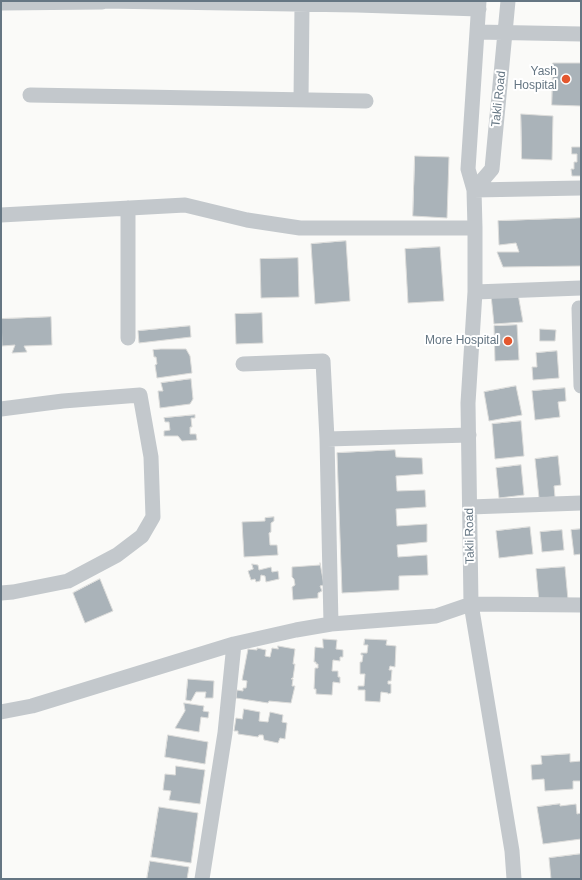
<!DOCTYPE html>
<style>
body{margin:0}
#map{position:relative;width:582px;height:880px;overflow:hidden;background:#fafaf8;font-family:Helvetica,sans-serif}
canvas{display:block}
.frame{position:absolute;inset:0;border:2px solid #657683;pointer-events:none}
</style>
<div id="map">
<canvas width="582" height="880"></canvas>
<div class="frame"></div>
</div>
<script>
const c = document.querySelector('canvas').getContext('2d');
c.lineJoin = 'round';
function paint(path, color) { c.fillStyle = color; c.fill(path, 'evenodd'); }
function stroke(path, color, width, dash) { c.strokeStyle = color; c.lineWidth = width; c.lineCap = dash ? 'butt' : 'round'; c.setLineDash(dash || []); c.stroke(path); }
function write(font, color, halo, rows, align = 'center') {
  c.font = font + ' Helvetica,sans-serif'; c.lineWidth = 4; c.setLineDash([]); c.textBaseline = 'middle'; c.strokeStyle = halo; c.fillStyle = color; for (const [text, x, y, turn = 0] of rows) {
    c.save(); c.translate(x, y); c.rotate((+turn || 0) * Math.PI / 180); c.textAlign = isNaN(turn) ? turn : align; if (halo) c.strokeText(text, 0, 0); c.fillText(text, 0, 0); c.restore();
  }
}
const building = new Path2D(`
 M553,63H581V106L552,105Z
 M521,114L553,116L552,160L522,159Z
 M572,147H581V176H572L571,169H574V162H577V154H572Z
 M415,156L449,157L447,218L413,216Z
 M581,218V266L503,267L497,252H519L516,243L499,245L498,221Z
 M346,241L350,301L315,304L311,244Z
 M440,247L444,301L408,303L405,249Z
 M298,258L299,297L261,298L260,259Z
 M518,294L523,322L494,324L491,295Z
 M262,313L263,343L236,344L235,314Z
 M51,317L52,345L24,346L27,352L12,353L15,345L2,346L1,319Z
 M517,325L519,360L495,361L494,326Z
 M190,326L191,337L139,343L138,331Z
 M540,329L556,330L555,341H540Z
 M161,349H186L190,356L192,373L157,378L155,365L157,364L156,357H154L153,350Z
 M557,351L559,378L533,380L532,367H537L536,353Z
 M191,379L193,399L190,404L160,408L158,391H163L161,383Z
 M516,386L522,415L489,421L484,392Z
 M565,388L566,401L558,402L560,417L535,420L532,391Z
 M195,415V418H191L192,427H190V434H196L197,440L182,441L178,436H164V431L170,430L169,422H165L164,418Z
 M521,421L524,456L495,459L492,424Z
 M395,450L396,457L422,458L423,474L396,476L397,491L425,490L426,507L396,509L397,526L427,524V542L397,545L398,557L427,555L428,575L399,576V590L342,593L337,453Z
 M558,456L561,485L554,486L555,497L539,498L535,459Z
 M521,465L524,495L499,498L496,468Z
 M274,517V521L271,523V532L269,533L270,545H277L278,555L244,557L242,522L265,521V518Z
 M530,527L533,554L499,558L496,531Z
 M581,529V554L574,555L571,530Z
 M562,530L564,550L542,552L540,532Z
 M320,563L324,585L320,586L322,591L318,593V598L293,600L292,587L295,585L294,579L292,577V567L320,565Z
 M252,564L258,565L259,570L271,567L272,572L278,571L279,579L266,582L265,576L261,575L260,581L256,582L255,579L251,580L248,571L253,569Z
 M565,567L568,600L539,602L536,569Z
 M100,579L113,611L85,623L73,593Z
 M323,639L337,640L336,649L343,650V657H340V661L333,660L332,671H338V677H340V683L333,682L332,695L316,694V689H314L315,668H318V664H316V662H314L315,647L323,648Z
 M365,639L387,640L386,645L396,646L395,667L390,666L389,670H392L391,681H388V684H391V693L388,694V693L381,692L380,702L365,701V690H358V686H364L365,674H360V662H362L363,655H361V653H367L368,645H364Z
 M278,646L295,649L293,664H295L293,678H292L291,679H293L292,686H295L291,703L269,701L268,703L236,698L237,690L243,691V688H246L247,681L242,680L248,649L257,650V648L266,650L265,656L270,657L272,648L278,649Z
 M188,679L214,681L213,698H205L206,692H196L191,701L186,700Z
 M184,703L204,706L203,711L209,712L208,718L201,717L199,732L175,728L185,711Z
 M244,709L260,712L259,721L268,722L270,712L283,715L282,722L287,723L285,739L280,738L278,743L264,740L263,735H259L258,737L238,734V731H234L236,718L242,719Z
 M168,735L208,742L205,764L165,757Z
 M570,754V762L581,761V781H573V789L545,791L544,779L532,780L531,765L542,764L541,756Z
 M176,766L205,770L200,804L169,800L171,791L163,790L165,774L175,775Z
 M560,804V806L576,804L577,814L581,813V839L543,844L537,807Z
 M159,807L198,813L191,863L151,857Z
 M581,854V879H551L549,858Z
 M150,861L189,867L187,879H147Z`);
paint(building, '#aab3b9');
stroke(building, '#dcdcda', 1);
stroke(new Path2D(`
 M102,1L357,5L479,9
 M479,1L468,169L474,190L475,228V292L468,403L471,604L512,851L514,879
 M1,3L102,2
 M477,32L581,34
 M30,95L366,101
 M301,100L302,5
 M474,190L492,169L508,1
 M474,190L581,188
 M128,208V338
 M1,215L185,205L247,220L300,228H475
 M475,292L581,288
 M579,308L581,386
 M243,364L323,361L327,439L469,435
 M1,409L63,401L140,395L151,457L153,517L142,536L117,555L68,581L13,592L1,593
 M327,439L331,624
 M470,507L581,503
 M1,712L32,706L234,644L296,630L331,624L436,616L471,604L581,605
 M202,879L225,733L234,644`), '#c3c8cc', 15);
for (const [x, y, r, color] of [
 [566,79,5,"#e4572e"],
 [508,341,5,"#e4572e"]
]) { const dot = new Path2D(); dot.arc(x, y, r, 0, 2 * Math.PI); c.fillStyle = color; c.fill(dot); stroke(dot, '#fff', 1.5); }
write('12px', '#657683', '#fff', [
 ["Yash",557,72],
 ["Hospital",557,86],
 ["More Hospital",499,341]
], 'right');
write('12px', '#657683', '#fff', [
 ["Takli Road",499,99,-84],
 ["Takli Road",470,536,-91]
]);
</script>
